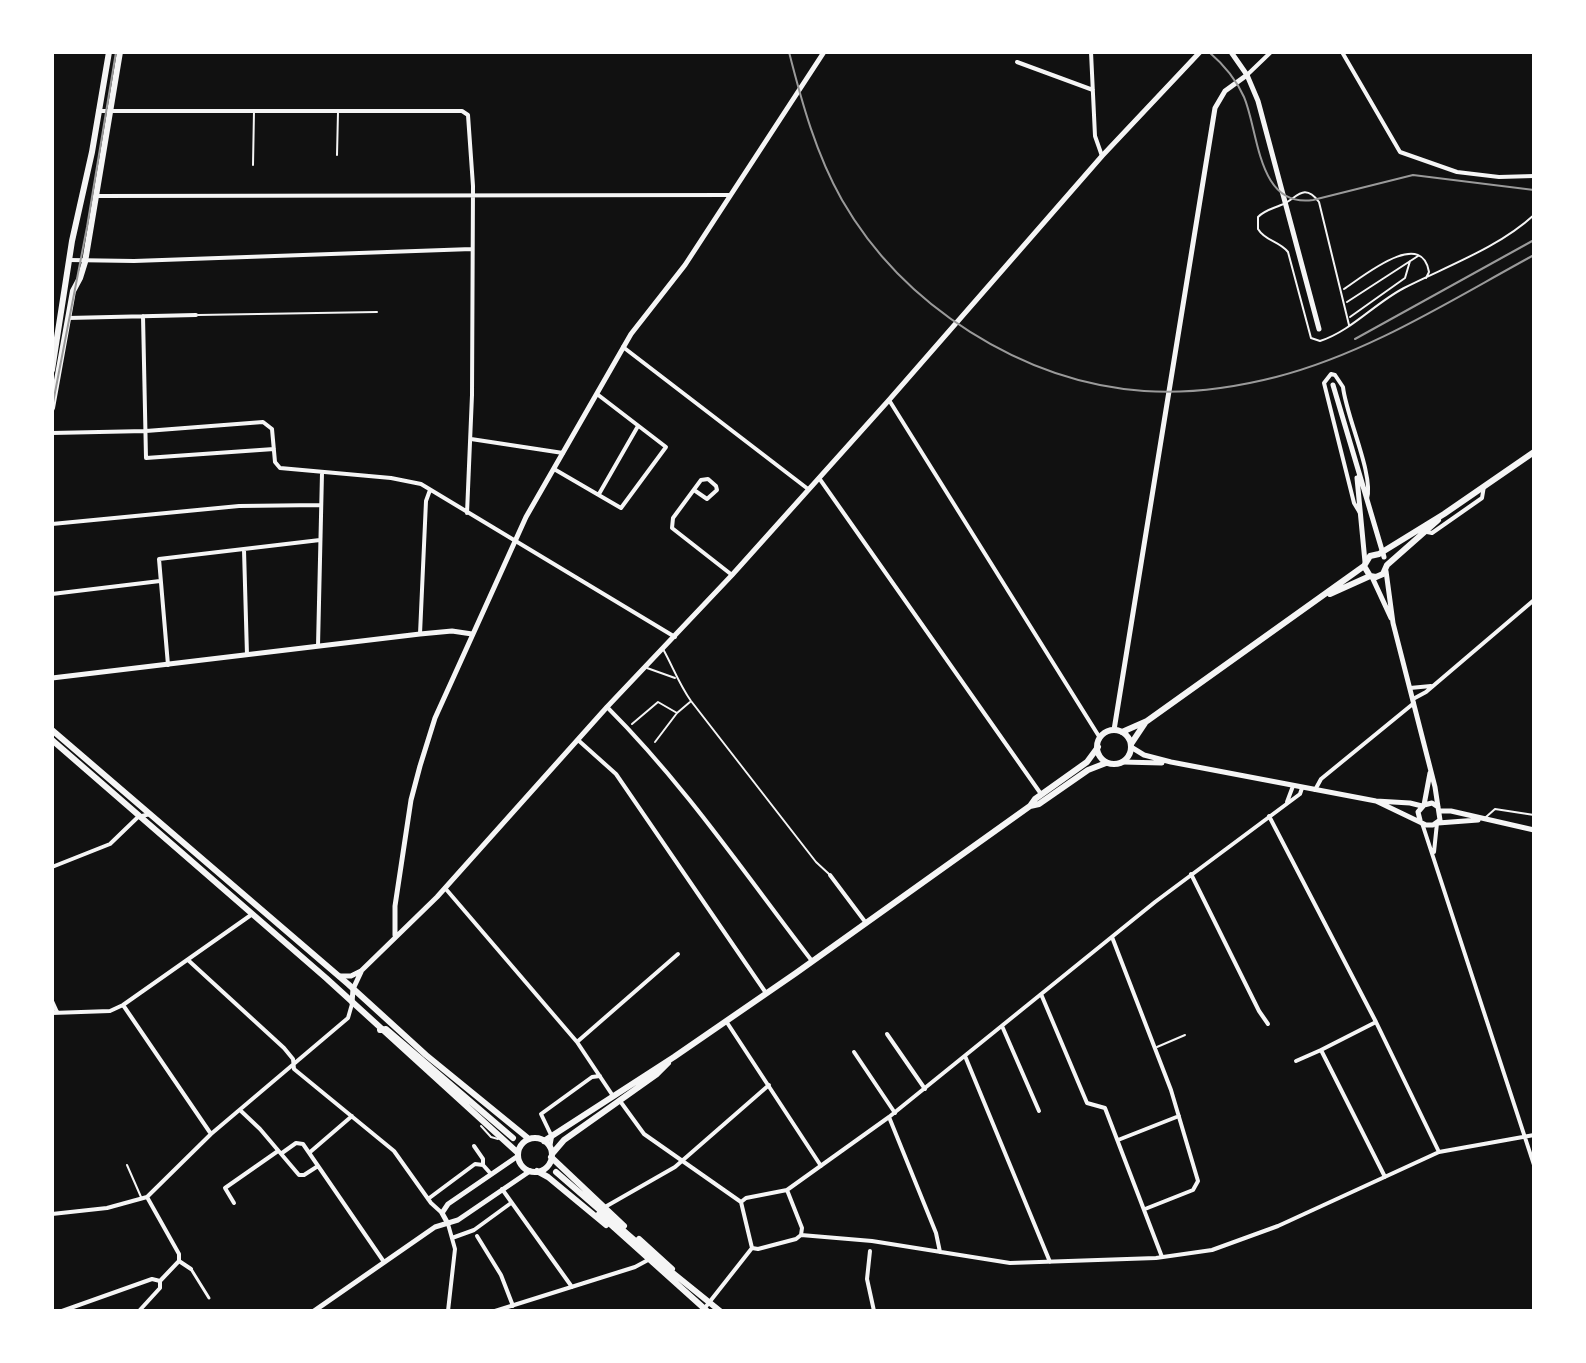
<!DOCTYPE html>
<style>
body{margin:0}
#map{position:relative;width:1586px;height:1363px;overflow:hidden;background:#111;font-family:"Source Sans 3",sans-serif}
canvas{display:block}
.frame{position:absolute;inset:0;border:54px solid #fff;pointer-events:none}
</style>
<div id="map">
<canvas width="1586" height="1363"></canvas>
<div class="frame"></div>
</div>
<script>
const c = document.querySelector('canvas').getContext('2d');
c.lineJoin = 'round';
function stroke(path, color, width, dash) { c.strokeStyle = color; c.lineWidth = width; c.lineCap = dash ? 'butt' : 'round'; c.setLineDash(dash || []); c.stroke(path); }
stroke(new Path2D(`
 M337,155L338,112
 M253,165L254,111
 M1344,289C1361,278 1422,227 1429,272L1426,278
 M1347,302L1418,256
 M198,315L377,312
 M1350,317L1405,278L1410,261
 M1349,325L1319,202C1303,181 1296,200 1281,205C1272,209 1265,210 1258,217V229C1265,241 1279,241 1288,252L1311,338L1320,341C1351,331 1375,303 1404,288C1447,266 1498,248 1534,215
 M663,649C673,667 679,684 691,701L816,862L829,874
 M647,668L675,678
 M632,724L658,702L677,713
 M655,742L677,713L690,702
 M1486,817L1495,809L1534,815
 M1157,1047L1185,1035
 M481,1126L491,1137L498,1139
 M127,1165L141,1197`), '#f5f5f5', 2);
stroke(new Path2D(`
 M191,1269L209,1298`), '#f5f5f5', 3);
stroke(new Path2D(`
 M1091,52L1095,136L1102,156
 M1342,52L1400,152L1457,172L1499,177L1534,176
 M1017,62L1093,90
 M1247,75L1271,52
 M98,111H462L468,115L473,186L472,395L467,513
 M96,196L729,195
 M69,260L134,261L472,249
 M143,316L146,458L274,449
 M68,318L196,315
 M623,347L808,489
 M889,400L1100,738
 M52,433L146,431L263,422L272,429L275,462L280,468L391,478L421,484L675,637
 M471,439L563,453
 M554,469L621,508L666,447L597,394
 M819,478L1041,794
 M694,490L707,499L717,490L716,486L708,479L701,480L673,518L672,528L732,575
 M599,494L638,426
 M1360,513L1354,503L1324,383L1331,374L1335,375L1343,387C1346,416 1374,475 1367,499
 M52,524L239,506L320,505
 M1427,532L1432,533L1482,498L1484,486
 M244,550L247,655
 M52,594L160,581
 M420,634L426,501L430,490
 M318,646L322,473
 M168,665L159,559L320,540
 M1410,688L1431,686
 M1413,699L1426,692L1534,600
 M607,707C685,785 745,874 812,961
 M578,740L616,774L766,993
 M1315,790L1321,779L1414,703
 M1287,802L1293,786
 M1269,816L1376,1022L1439,1152
 M1422,823L1534,1165
 M1434,852L1437,823
 M52,867L110,844L138,817L150,814
 M1191,874L1259,1011L1268,1024
 M830,875L866,923
 M445,888L577,1042L613,1096
 M1112,937L1171,1090L1198,1181L1193,1190L1145,1209
 M188,960L284,1048L293,1059L294,1069L394,1151L431,1203L442,1213
 M1041,994L1087,1103L1105,1108L1162,1257
 M52,1001L57,1012
 M123,1005L211,1134
 M52,1013L110,1011L123,1005L251,915
 M726,1021L821,1166
 M1376,1022L1321,1050L1385,1177
 M1002,1026L1039,1111
 M887,1034L925,1089
 M577,1042L678,954
 M854,1052L895,1113
 M965,1056L1050,1262
 M1296,1061L1321,1050
 M620,1101L644,1134L741,1202
 M241,1111L260,1129L299,1175H304L318,1166
 M889,1117L936,1233L940,1252
 M1118,1140L1179,1116
 M474,1146L483,1159V1165
 M550,1148L552,1137L541,1114L592,1077L600,1076
 M282,1153L296,1143L303,1144L384,1262
 M309,1153L352,1116
 M502,1189L572,1287
 M787,1190L889,1117L1155,902L1300,794L1302,788
 M147,1197L179,1254V1261L191,1269
 M428,1199L475,1164L483,1165L491,1174
 M234,1203L225,1188L278,1151
 M605,1207L675,1167L769,1085
 M52,1214L107,1208L147,1197L211,1134L348,1018L352,1004
 M448,1224L455,1249L448,1311
 M801,1235L872,1241L1010,1263L1156,1258L1212,1250L1278,1226L1439,1152L1534,1135
 M477,1236L501,1275L513,1306
 M452,1238L474,1230L511,1203
 M752,1248L741,1202L746,1198L787,1190L802,1228L801,1235
 M752,1248L758,1249L796,1239L801,1235
 M870,1251L867,1279L874,1311
 M704,1309L752,1248
 M62,1311L152,1279L160,1281
 M139,1311L160,1288V1281L179,1261
 M495,1311L635,1267L648,1260`), '#f5f5f5', 4);
stroke(new Path2D(`
 M52,678L420,634L452,631L472,634
 M1114,730L1215,108L1225,91L1247,75
 M395,935V906L411,800L420,766L435,718L526,517L631,334L685,265L824,52
 M339,976H351L361,971L437,897L607,707L732,575L889,400L1102,156L1200,52
 M352,1003L353,989L361,972
 M447,1222L442,1213L448,1204L518,1156
 M314,1311L435,1227L458,1220L530,1171`), '#f5f5f5', 5);
stroke(new Path2D(`
 M1231,52L1247,75L1258,101L1319,329
 M1333,385L1384,557
 M1357,478L1365,562
 M1372,577L1391,618
 M1131,747L1144,755L1171,762L1376,801L1410,803L1422,806
 M1123,762L1162,763
 M1376,801L1426,825H1433L1440,820L1435,787L1393,623L1386,571
 M1424,805L1430,773
 M1440,811H1451L1534,830
 M1420,820L1418,812L1424,805L1432,803L1438,807
 M1438,823L1478,820`), '#f5f5f5', 5);
stroke(new Path2D(`
 M52,370L72,241L92,152L109,52
 M52,408L73,291L80,278L85,262L120,52
 M1370,576L1364,566L1370,556L1379,554L1444,514L1534,452
 M1330,594L1370,576L1376,577L1383,574L1387,565L1438,520
 M52,730L348,984L426,1055L529,1139
 M1097 747a17 17 0 1 1 34 0a17 17 0 1 1-34 0Z
 M1122,732L1147,721L1364,566
 M52,740L326,978L518,1153
 M1131,744L1145,723
 M1030,806L1039,804L1088,770L1106,763
 M380,1030L386,1029L513,1138
 M518 1155a17 17 0 1 1 34 0a17 17 0 1 1-34 0Z
 M544,1141L674,1057L796,973L1030,806L1035,799L1087,762L1098,747
 M552,1154L564,1140L657,1074L668,1063
 M551,1157L624,1226
 M537,1171L548,1177L606,1225
 M556,1172L663,1265L720,1311
 M599,1214L707,1311
 M639,1239L672,1269`), '#f5f5f5', 6);
stroke(new Path2D(`
 M1209,52C1223,64 1236,79 1244,97C1259,132 1257,208 1313,200L1413,175L1534,190
 M52,408L87,227L116,52`), '#9a9a9a', 2);
stroke(new Path2D(`
 M789,52C802,103 816,154 842,200C903,306 1022,382 1144,391C1188,394 1233,388 1276,377C1369,353 1451,300 1534,255
 M1355,339L1534,240`), '#9a9a9a', 2);
</script>
